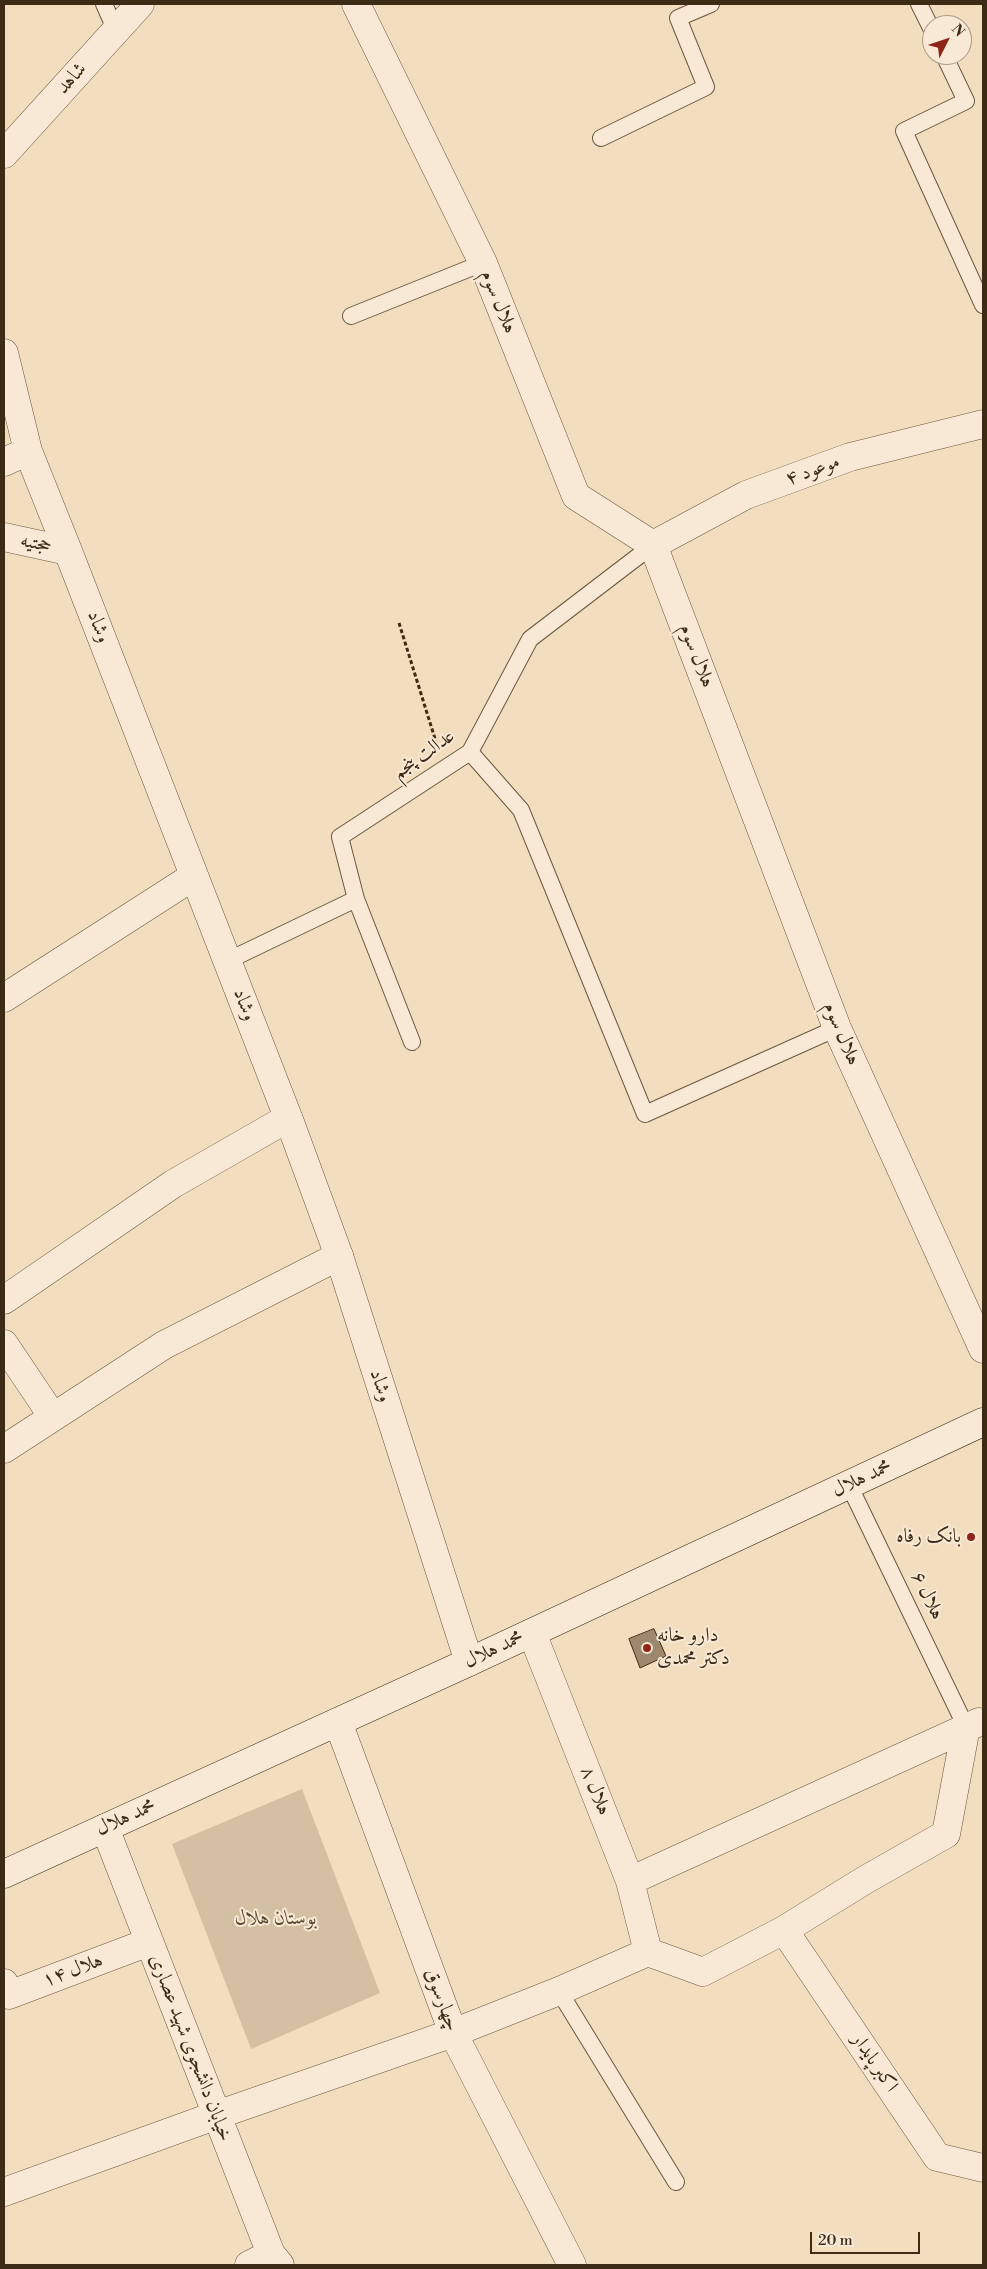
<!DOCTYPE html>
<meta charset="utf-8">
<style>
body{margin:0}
#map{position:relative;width:987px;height:2269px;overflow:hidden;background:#f2ddbe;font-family:"Libre Bodoni",serif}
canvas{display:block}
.frame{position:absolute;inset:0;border:5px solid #3c2c15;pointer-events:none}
.north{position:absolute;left:922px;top:15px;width:50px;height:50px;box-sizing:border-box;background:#f7e9d5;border:1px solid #ac9d88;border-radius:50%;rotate:49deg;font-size:14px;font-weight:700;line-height:20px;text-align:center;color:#3c2c15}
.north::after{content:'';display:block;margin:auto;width:18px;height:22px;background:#8f2418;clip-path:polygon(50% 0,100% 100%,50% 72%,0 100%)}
.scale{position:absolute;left:810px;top:2232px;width:110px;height:22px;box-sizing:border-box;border:2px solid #3c2c15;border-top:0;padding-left:6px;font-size:15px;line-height:18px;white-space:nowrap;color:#3c2c15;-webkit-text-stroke:4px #f7e9d5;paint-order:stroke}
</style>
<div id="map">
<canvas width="987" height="2269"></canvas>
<div class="frame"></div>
<div class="north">N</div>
<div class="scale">20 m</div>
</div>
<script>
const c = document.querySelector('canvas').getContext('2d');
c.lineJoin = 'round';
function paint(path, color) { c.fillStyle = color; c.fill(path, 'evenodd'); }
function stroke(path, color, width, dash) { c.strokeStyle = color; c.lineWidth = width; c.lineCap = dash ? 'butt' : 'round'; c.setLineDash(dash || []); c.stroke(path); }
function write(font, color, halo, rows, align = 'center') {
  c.font = font + ' "Libre Bodoni",Amiri,serif'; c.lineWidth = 4; c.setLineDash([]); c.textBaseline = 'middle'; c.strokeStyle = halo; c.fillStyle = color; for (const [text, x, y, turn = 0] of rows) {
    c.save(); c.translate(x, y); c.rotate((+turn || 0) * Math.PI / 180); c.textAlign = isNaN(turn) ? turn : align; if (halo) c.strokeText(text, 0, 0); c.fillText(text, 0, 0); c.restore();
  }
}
paint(new Path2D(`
 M302,1789L380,1993L251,2049L172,1844Z`), '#d3bfa1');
const building = new Path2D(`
 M654,1629L666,1656L640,1668L629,1639Z`);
paint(building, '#9b886d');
stroke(building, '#3c2c15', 1);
const service = new Path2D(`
 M104,4L116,31
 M919,4L932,30
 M944,55L966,101L904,131L983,305
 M601,138L706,87L678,18L711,4
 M351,316L483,263
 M470,752L521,810L645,1114L837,1028
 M356,899L412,1042
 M227,961L356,899L340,837L470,752L530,639L653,545
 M849,1485L966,1727
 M559,1991L676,2182`);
const minor = new Path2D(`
 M356,4L483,263L576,496L653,545L837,1028L983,1349
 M653,545L746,495L850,457L983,424
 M4,998L194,876
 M4,1300L173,1184L288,1118
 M4,1344L53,1417
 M4,1449L164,1345L339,1256
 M532,1633L630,1881L648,1952
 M338,1722L453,2033L572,2265
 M105,1828L271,2254L280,2265
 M630,1881L979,1722
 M784,1930L937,2157L983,2168
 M4,1983L9,1995L149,1942
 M4,2192L217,2115L453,2033L559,1991L648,1952L703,1972L784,1930L865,1880L946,1834L966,1727
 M249,2265L271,2254`);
const tertiary = new Path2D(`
 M4,154L140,4
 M4,353L28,451L68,551L291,1125L339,1256L469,1662
 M4,462L28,451
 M4,537L68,551`);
const secondary = new Path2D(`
 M4,1874L469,1662L983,1422`);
stroke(service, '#6a583f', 18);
stroke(minor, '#6a583f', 29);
stroke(tertiary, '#6a583f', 29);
stroke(secondary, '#3c2c15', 29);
stroke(new Path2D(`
 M399,623L436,742`), '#3c2c15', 3, [4, 2.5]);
stroke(service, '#f7e9d5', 16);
stroke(minor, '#f7e9d5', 28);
stroke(tertiary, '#f7e9d5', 28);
stroke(secondary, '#f7e9d5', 28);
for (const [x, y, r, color] of [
 [971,1537,5,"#8f2418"],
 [647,1648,5,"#8f2418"]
]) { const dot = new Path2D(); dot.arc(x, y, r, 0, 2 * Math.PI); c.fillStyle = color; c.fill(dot); stroke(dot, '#f7e9d5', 2); }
write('20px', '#3c2c15', '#f7e9d5', [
 ["شاهد",72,79,-48],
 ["هلال سوم",498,302,68],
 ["موعود ۴",813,471,-20],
 ["حجتیه",36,544,12],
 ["وشاد",98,627,69],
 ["هلال سوم",696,656,69],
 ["عدالت پنجم",424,755,-35],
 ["وشاد",244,1005,69],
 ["هلال سوم",841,1034,67],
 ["وشاد",380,1386,72],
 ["محمد هلال",862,1479,-25],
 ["هلال ۶",927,1596,64],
 ["محمد هلال",494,1650,-25],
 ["هلال ۸",595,1791,68],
 ["محمد هلال",126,1818,-24],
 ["هلال ۱۴",73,1971,-20],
 ["چهارسوق",441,2000,69],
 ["خیابان دانشجوی شهید عصاری",190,2048,69],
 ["اکبر پایدار",874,2063,56]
]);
write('20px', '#3c2c15', '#f7e9d5', [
 ["بانک رفاه",961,1537],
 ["دارو خانه",657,1636,"left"],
 ["دکتر محمدی",657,1659,"left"]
], 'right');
write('italic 20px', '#5a4931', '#f7e9d5', [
 ["بوستان هلال",276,1919]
]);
</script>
